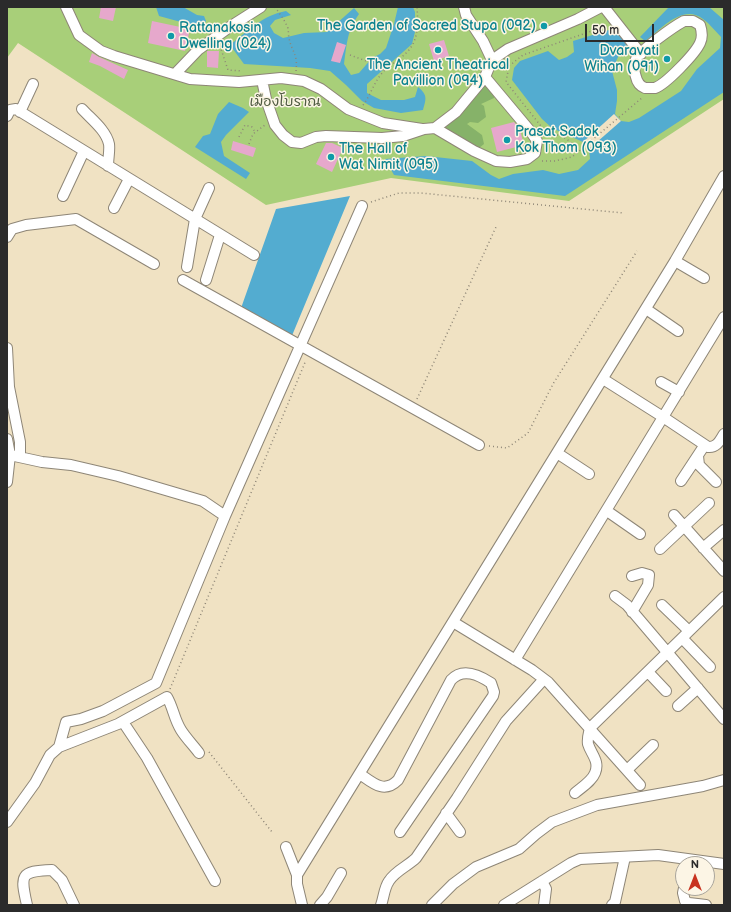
<!DOCTYPE html>
<meta charset="utf-8">
<style>
body{margin:0}
#map{position:relative;width:731px;height:912px;overflow:hidden;background:#f0e2c3;font-family:"Balsamiq Sans",sans-serif}
canvas{display:block}
.frame{position:absolute;inset:0;border:8px solid #2b2b2b;pointer-events:none}
.north{position:absolute;left:675px;top:856px;width:40px;height:40px;box-sizing:border-box;background:#fcf5e5;border:1px solid #a8a49b;border-radius:50%;rotate:0deg;font-size:11px;font-weight:700;line-height:16px;text-align:center;color:#2b2b2b}
.north::after{content:'';display:block;margin:auto;width:14px;height:18px;background:#c8321e;clip-path:polygon(50% 0,100% 100%,50% 72%,0 100%)}
.scale{position:absolute;left:585px;top:24px;width:69px;height:18px;box-sizing:border-box;border:2px solid #2b2b2b;border-top:0;padding-left:5px;font-size:12px;line-height:14px;white-space:nowrap;color:#2b2b2b;-webkit-text-stroke:3px #fcf5e5;paint-order:stroke}
</style>
<div id="map">
<canvas width="731" height="912"></canvas>
<div class="frame"></div>
<div class="north">N</div>
<div class="scale">50 m</div>
</div>
<script>
const c = document.querySelector('canvas').getContext('2d');
c.lineJoin = 'round';
function paint(path, color) { c.fillStyle = color; c.fill(path, 'evenodd'); }
function stroke(path, color, width, dash) { c.strokeStyle = color; c.lineWidth = width; c.lineCap = dash ? 'butt' : 'round'; c.setLineDash(dash || []); c.stroke(path); }
function write(font, color, halo, rows, align = 'center') {
  c.font = font + ' "Balsamiq Sans","Playpen Sans Thai",sans-serif'; c.lineWidth = 3; c.setLineDash([]); c.textBaseline = 'middle'; c.strokeStyle = halo; c.fillStyle = color; for (const [text, x, y, turn = 0] of rows) {
    c.save(); c.translate(x, y); c.rotate((+turn || 0) * Math.PI / 180); c.textAlign = isNaN(turn) ? turn : align; if (halo) c.strokeText(text, 0, 0); c.fillText(text, 0, 0); c.restore();
  }
}
paint(new Path2D(`
 M7,7H724V99L569,201L391,178L266,205L18,43L7,58Z`), '#a8cf79');
paint(new Path2D(`
 M484,82L495,92L494,98L481,104L484,106L486,117L478,123L470,122L467,124L482,135L484,144L479,148L439,128Z`), '#86b269');
paint(new Path2D(`
 M156,7H183L197,15L204,16L206,21L203,26L199,27L159,16Z
 M398,7H413L415,12V32L412,44L367,84V93L381,100H404L415,97L418,87C428,95 426,99 423,110L401,113L374,108L362,101L346,85L330,71L310,68L244,64L230,45C248,31 263,15 286,11L291,15L275,20L270,26L274,33L283,38L304,33L327,32L354,8L359,14C347,31 347,43 344,64L351,75L359,73L372,58L380,54L386,48L394,24Z
 M669,7H709L724,20V92L565,196L394,175L385,159L426,156L472,161L491,175L499,179L513,174L543,170L559,174L578,170L590,159L589,149L583,142L552,128L542,119L512,80L514,68L520,61L548,51L559,60L567,57L574,52L573,41L609,30L619,34L629,44L621,50L612,71L617,90V101L615,114L621,121L629,122L639,118L681,91L697,69L720,48L721,37C715,31 710,24 703,19C683,3 661,29 645,41L640,37Z
 M229,102L243,108L249,112L226,135L221,142L224,156L250,173L246,179L195,147L203,136L210,134L218,114Z
 M350,196L291,338L240,311L276,209Z`), '#53acd0');
paint(new Path2D(`
 M614,114L621,121L589,149L583,142Z`), '#f0e2c3');
paint(new Path2D(`
 M101,7H116L113,21L99,18Z
 M152,21L190,29L185,51L148,43Z
 M444,40L449,56L434,61L429,44Z
 M337,42L346,45L340,63L331,61Z
 M207,51H219L218,68L207,67Z
 M92,53L99,57L128,70L124,79L100,66L89,62Z
 M514,122L520,130L524,145L497,152L491,128Z
 M233,141L256,148L253,157L231,150Z
 M326,143H332L343,148L332,172L316,164Z`), '#e6a8cc');
const minor = new Path2D(`
 M66,7L79,35L101,51L114,56L190,79L239,82L281,78L304,81L321,89L348,109L383,123L422,129
 M464,7L466,15L483,41L492,60
 M604,7L641,54
 M684,21H693L700,25C702,31 703,37 700,43C695,54 666,84 655,88C653,88 648,88 645,88C640,86 637,82 636,77C634,72 634,65 636,59C642,49 673,27 684,21Z
 M175,74L198,50L231,26L261,7
 M262,80L266,99L275,125L283,135L292,142L301,143L316,137L326,136L382,138L403,136L424,129L435,128L456,112L485,77L492,60L508,49L578,19L601,7
 M82,109C91,119 106,130 109,144C110,150 108,159 108,166
 M20,112L33,84
 M7,116L10,110L16,109L254,255
 M435,128L474,151L496,161L510,162L527,159L535,153L537,141L531,132L485,77
 M63,196L84,151
 M114,208L129,179
 M7,237L12,229L26,225L76,219L154,264
 M675,261L704,278
 M187,267L195,219L209,188
 M183,280L479,445
 M206,280L220,235
 M646,309L678,331
 M7,348L9,387L20,442V457
 M603,379L663,417L708,447C717,448 720,440 724,434
 M661,382L679,392
 M7,439L10,455L7,482
 M704,446L681,481L698,456L699,465L716,482
 M557,453L589,474
 M10,455L42,462L71,465L118,476L203,501L225,516
 M607,511L640,534
 M674,515L724,571
 M703,548L724,530
 M660,549L709,503
 M615,596L627,605L724,719
 M662,605L689,631
 M632,612L648,585L649,575L642,573L632,576
 M453,622L532,670L548,682L640,785
 M682,638L710,667
 M515,660L724,317
 M648,672L666,691
 M678,706L698,688
 M123,722L147,758L215,881
 M59,747L66,722L81,719L103,711L156,683L225,516L362,206
 M627,770L653,745
 M360,774C373,783 384,794 398,780L451,680C463,667 479,675 491,683L494,692L493,696L400,832
 M575,793C582,787 592,781 595,773C600,761 591,754 588,744C587,738 589,733 590,728L724,597
 M446,813L460,832
 M7,822L35,783L50,755L59,747L118,724L167,697C173,707 174,719 181,730C186,738 193,745 199,753
 M286,847L297,875
 M542,881L546,889L544,905
 M684,888L683,893L685,901L689,903L706,905
 M27,905C20,875 20,871 52,870L62,880L74,905
 M302,905L297,884V875L675,261L724,176
 M320,905L327,897L341,873
 M381,905C384,897 384,888 389,881C395,871 408,866 416,858L457,798L506,721L544,679
 M432,905L453,884L476,867L519,849L536,834L552,822L597,805L703,786L724,780
 M504,905L571,863L580,859L658,855L724,864
 M612,905L615,902L625,857`);
stroke(minor, '#8e8677', 12);
stroke(new Path2D(`
 M275,7C279,13 284,19 287,26C289,29 288,34 289,38C292,53 298,53 296,71
 M220,46L228,70L242,71
 M350,55L369,62L383,69L384,71
 M499,67L509,66
 M363,105C371,95 374,81 384,71C391,64 401,59 408,51C419,39 418,22 417,7
 M548,135L506,82L509,66L523,55L606,26
 M545,136C559,131 571,140 578,152
 M239,137L245,125L252,127L255,132
 M249,144L253,134L265,125
 M542,161H555L572,157L643,97
 M371,202L399,193H421L623,213
 M417,399L496,227
 M489,446L507,448L528,433L553,384L637,251
 M170,689L306,360
 M209,752L272,832`), '#8e8677', 1.5, [1, 3]);
stroke(minor, '#fff', 10);
for (const [x, y, r, color] of [
 [544,26,4,"#0f9aa8"],
 [171,36,4,"#0f9aa8"],
 [438,50,4,"#0f9aa8"],
 [667,59,4,"#0f9aa8"],
 [507,140,4,"#0f9aa8"],
 [331,157,4,"#0f9aa8"]
]) { const dot = new Path2D(); dot.arc(x, y, r, 0, 2 * Math.PI); c.fillStyle = color; c.fill(dot); stroke(dot, '#fcf5e5', 1.5); }
write('14px', '#0d838f', '#fcf5e5', [
 ["The Garden of Sacred Stupa (092)",536,26,"right"],
 ["Rattanakosin",179,28],
 ["Dwelling (024)",179,44],
 ["Dvaravati",659,51,"right"],
 ["Wihan (091)",659,67,"right"],
 ["The Ancient Theatrical",438,65,"center"],
 ["Pavillion (094)",438,81,"center"],
 ["Prasat Sadok",515,132],
 ["Kok Thom (093)",515,148],
 ["The Hall of",339,149],
 ["Wat Nimit (095)",339,165]
], 'left');
write('14px', '#505c42', '#fcf5e5', [
 ["เมืองโบราณ",285,102]
]);
</script>
